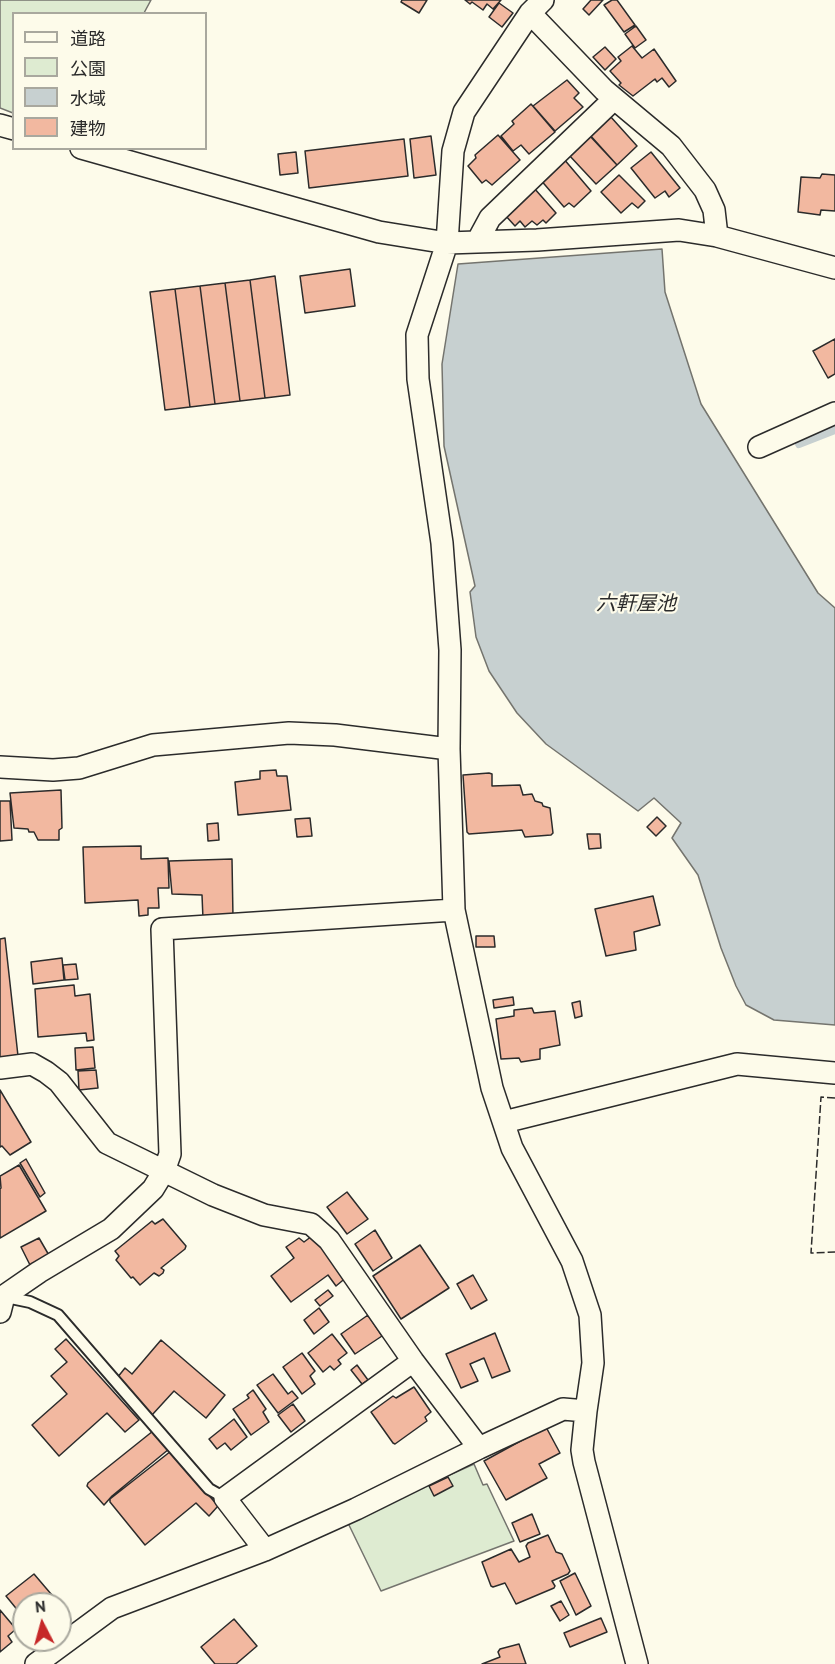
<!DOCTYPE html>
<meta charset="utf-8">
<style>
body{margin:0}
#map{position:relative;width:835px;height:1664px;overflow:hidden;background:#fdfbea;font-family:"PT Sans","Noto Sans JP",sans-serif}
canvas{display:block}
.legend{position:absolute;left:12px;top:12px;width:195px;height:138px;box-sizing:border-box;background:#fdfbea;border:2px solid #a9a89e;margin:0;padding:8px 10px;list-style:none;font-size:18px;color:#2b2b2b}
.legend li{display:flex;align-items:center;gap:12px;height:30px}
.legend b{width:30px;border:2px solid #a9a89e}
.north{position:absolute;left:12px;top:1592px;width:60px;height:60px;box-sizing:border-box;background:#fdfbea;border:2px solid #a9a89e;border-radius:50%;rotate:354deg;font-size:16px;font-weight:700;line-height:24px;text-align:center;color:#2b2b2b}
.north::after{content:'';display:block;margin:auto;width:21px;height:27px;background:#c62828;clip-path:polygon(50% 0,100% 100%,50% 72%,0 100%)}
</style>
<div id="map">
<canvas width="835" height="1664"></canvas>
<ul class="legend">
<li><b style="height:8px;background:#fdfbea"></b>道路</li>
<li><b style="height:16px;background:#deebd1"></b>公園</li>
<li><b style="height:16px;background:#c7d0d0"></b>水域</li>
<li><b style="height:16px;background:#f2b8a0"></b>建物</li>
</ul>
<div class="north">N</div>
</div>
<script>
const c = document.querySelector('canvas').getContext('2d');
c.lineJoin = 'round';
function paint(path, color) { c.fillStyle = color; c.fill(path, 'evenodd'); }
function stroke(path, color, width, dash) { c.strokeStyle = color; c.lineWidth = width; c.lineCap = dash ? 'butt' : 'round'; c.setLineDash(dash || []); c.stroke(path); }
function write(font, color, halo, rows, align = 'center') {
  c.font = font + ' "PT Sans","Noto Sans JP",sans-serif'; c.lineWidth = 4.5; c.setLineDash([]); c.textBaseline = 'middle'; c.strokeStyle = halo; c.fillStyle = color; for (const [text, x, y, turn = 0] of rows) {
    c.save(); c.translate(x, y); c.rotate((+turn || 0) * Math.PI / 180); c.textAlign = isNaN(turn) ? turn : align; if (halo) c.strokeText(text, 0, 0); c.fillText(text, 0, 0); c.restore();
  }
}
const green = new Path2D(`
 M0,0H151L144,13L14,14L13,113L0,108Z
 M474,1464L483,1485L487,1484L514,1541L381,1591L347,1521Z`);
paint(green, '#deebd1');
stroke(green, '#74746e', 1.5);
const water = new Path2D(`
 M662,249L665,292L701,404L818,593L835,608V1025L774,1020L746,1005L736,986L721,948L698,875L672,838L681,823L654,798L638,811L546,744L517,713L489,671L476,637L470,592L475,586L444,446L442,364L458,264Z`);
paint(water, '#c7d0d0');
stroke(water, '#74746e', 1.5);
stroke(new Path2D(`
 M799,444L835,430`), '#c7d0d0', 8);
const building = new Path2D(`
 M402,0H427L419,13L401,2Z
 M465,0H501L493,9L487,4L483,10L472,2L470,4Z
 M591,0H603L589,15L583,9Z
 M612,0H617L635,25L624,32L604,5Z
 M499,3L513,13L502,27L489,17Z
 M636,26L646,40L635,48L625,34Z
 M632,46L642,58L654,49L676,81L669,87L662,78L657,82L655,79L633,96L619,85L621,83L610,71L621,61L618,57Z
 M605,47L616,59L605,70L593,57Z
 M567,80L579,93L574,98L583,107L555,131L533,106Z
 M531,104L555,132L529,154L521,145L513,151L501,136L514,124L512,121Z
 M610,116L637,146L617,165L589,134Z
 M498,135L520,160L492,185L486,180L482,183L468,166L476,158L475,155Z
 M589,135L617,165L596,184L568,154Z
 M431,136L436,175L414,178L410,139Z
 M404,139L408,176L309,188L305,151Z
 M296,152L298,173L280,175L278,154Z
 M651,152L680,188L669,197L665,191L655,198L631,168Z
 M563,158L591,191L574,207L569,203L564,207L539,178Z
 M822,174L835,175V211L821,210L820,215L798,212L801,177L820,178Z
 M619,175L645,201L638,208L632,203L621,213L601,192Z
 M534,188L556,213L546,223L543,220L537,225L532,221L525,227L520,221L515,226L505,215Z
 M350,269L355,306L305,313L300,276Z
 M275,276L290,395L265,398L250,280Z
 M250,280L265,398L240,401L225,283Z
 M225,283L240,401L215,404L200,286Z
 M200,286L215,404L190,407L175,289Z
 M175,289L190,407L165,410L150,292Z
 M835,339V374L828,378L813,351Z
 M276,770L277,776H287L291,810L238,815L235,782L260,779V771Z
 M489,773L492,774V786L520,785L523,795L532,794L535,801L542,803L543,806L550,808L553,833L551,835L525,837L522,830L469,834L467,832L463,775Z
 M61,790L62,828L59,830V840H38L34,832H29L28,829L14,828L10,793Z
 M0,801H10L12,840L0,841Z
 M657,817L666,826L656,836L647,827Z
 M310,818L312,836L297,837L295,819Z
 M218,823L219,840L208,841L207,824Z
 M587,834H600L601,848L589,849Z
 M141,846V859L168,858L169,888H158L159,908H148V915L139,916L138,900L85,903L83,847Z
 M232,859L233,918L203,919L202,895L172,894L169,861Z
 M653,896L660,925L634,932L636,950L606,956L595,909Z
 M476,936H494L495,947H476Z
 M5,938L18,1056L0,1059V939Z
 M62,958L64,980L33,984L31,962Z
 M76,964L78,979L65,980L63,965Z
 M74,985L75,996L90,994L94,1040L87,1041L86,1033L38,1037L35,989Z
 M513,997L514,1005L494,1008L493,1000Z
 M580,1001L582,1016L575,1018L572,1003Z
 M532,1008L534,1013L555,1011L560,1045L540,1049V1059L521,1062L519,1058L501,1059L496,1019L514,1016V1010Z
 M93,1047L95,1068L76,1070L75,1048Z
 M96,1070L98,1088L79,1090L78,1071Z
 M0,1090L31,1142L10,1155L2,1146L0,1147Z
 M26,1159L45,1193L40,1197L20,1163Z
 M19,1165L46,1211L0,1238V1189L1,1188L0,1176Z
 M347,1192L368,1219L347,1234L327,1207Z
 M163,1219L186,1246L185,1249L161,1268L164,1270L163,1273L159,1276L154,1273L140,1285L133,1277L131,1278L116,1260L119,1256L115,1251L152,1221L155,1224Z
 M375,1230L392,1258L373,1271L355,1244Z
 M316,1233L348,1276L336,1286L328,1275L291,1302L271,1276L294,1258L286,1247L299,1238L304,1242Z
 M39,1238L50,1257L31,1267L21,1247Z
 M420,1245L449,1288L401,1319L373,1276Z
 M473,1275L487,1300L471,1309L457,1284Z
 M328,1290L333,1296L320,1306L315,1300Z
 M319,1308L329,1322L314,1334L304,1320Z
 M368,1315L382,1336L355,1354L341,1334Z
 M495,1333L510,1371L492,1378L484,1358L470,1364L478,1381L461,1388L446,1354Z
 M332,1334L347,1353L338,1360L341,1364L334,1370L330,1366L323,1372L308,1353Z
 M66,1339L139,1420L125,1432L107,1413L59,1456L32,1425L67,1394L51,1376L67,1362L55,1349Z
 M161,1340L225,1395L206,1418L174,1391L152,1415L117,1378L125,1368L132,1374Z
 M302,1353L315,1371L310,1376L315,1384L302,1394L283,1367Z
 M357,1365L368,1380L362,1384L351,1370Z
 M273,1374L288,1394L292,1391L298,1398L278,1413L257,1385Z
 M414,1387L431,1412L425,1417L427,1421L395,1444L393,1443L371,1412L393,1396L396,1398Z
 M253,1390L266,1409L263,1412L269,1422L251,1435L233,1409L249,1398L247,1395Z
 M293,1404L305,1421L291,1432L278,1415Z
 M234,1419L247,1437L231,1450L225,1443L217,1449L209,1439Z
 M546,1427L560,1453L539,1464L547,1478L506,1500L484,1461Z
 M153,1431L169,1449L112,1496L104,1505L87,1486L88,1483Z
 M171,1451L218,1506L209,1516L196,1503L145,1545L110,1502V1499Z
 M448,1477L453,1486L434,1496L429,1486Z
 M532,1514L540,1534L520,1542L512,1523Z
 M548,1535L556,1552L562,1554L570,1571L568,1574L552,1581L555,1586L554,1588L516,1604L505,1583L493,1587L491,1586L482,1562L511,1549L519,1562L530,1557L526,1546L528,1543Z
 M575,1573L591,1606L576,1615L560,1581Z
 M34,1574L57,1601L54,1604H24V1618L6,1596Z
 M561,1601L569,1615L560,1621L551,1606Z
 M0,1610L16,1629L8,1636L12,1642L0,1652Z
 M601,1618L607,1632L570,1647L564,1633Z
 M234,1619L257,1646L236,1664H215L201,1647Z
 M519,1644L526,1664H482L500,1657L498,1652L500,1649Z`);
paint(building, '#f2b8a0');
stroke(building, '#2b2b2b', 1.5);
const lane = new Path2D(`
 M6,1297L30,1302L58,1315L209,1489L225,1498`);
const street = new Path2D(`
 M543,0L530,13L464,112L453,151L447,243L417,335L418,379L442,543L450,650L449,749L454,910L492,1088L512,1148L572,1261L590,1315L593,1363L586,1411L582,1450L584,1462L637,1664
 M530,13L604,90L671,146L705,190L714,210L717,236
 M0,125L14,129
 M81,148L379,232L447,243L537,240L679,230L717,236L835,268
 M477,242L490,218L614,99
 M759,447L835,413
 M0,767L53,770L79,768L153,745L289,733L335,735L449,749
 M0,1068L32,1064L46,1072L59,1082L107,1143L213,1195L264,1215L311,1224L329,1240L413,1361L479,1448
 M504,1122L737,1064L835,1073
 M0,1312L4,1296L39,1272L111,1229L153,1189L164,1171L170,1154L162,929L454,910
 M265,1550L225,1498L413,1361
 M36,1664L112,1608L265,1550L356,1509L479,1448L563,1409L586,1411`);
stroke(lane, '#2b2b2b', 14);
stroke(street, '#2b2b2b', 24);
stroke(lane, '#fdfbea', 10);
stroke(street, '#fdfbea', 21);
stroke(new Path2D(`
 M835,1098L821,1097L811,1253L835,1252`), '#2b2b2b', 1.5, [8, 3]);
write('italic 20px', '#2b2b2b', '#fdfbea', [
 ["六軒屋池",636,604]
]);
</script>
